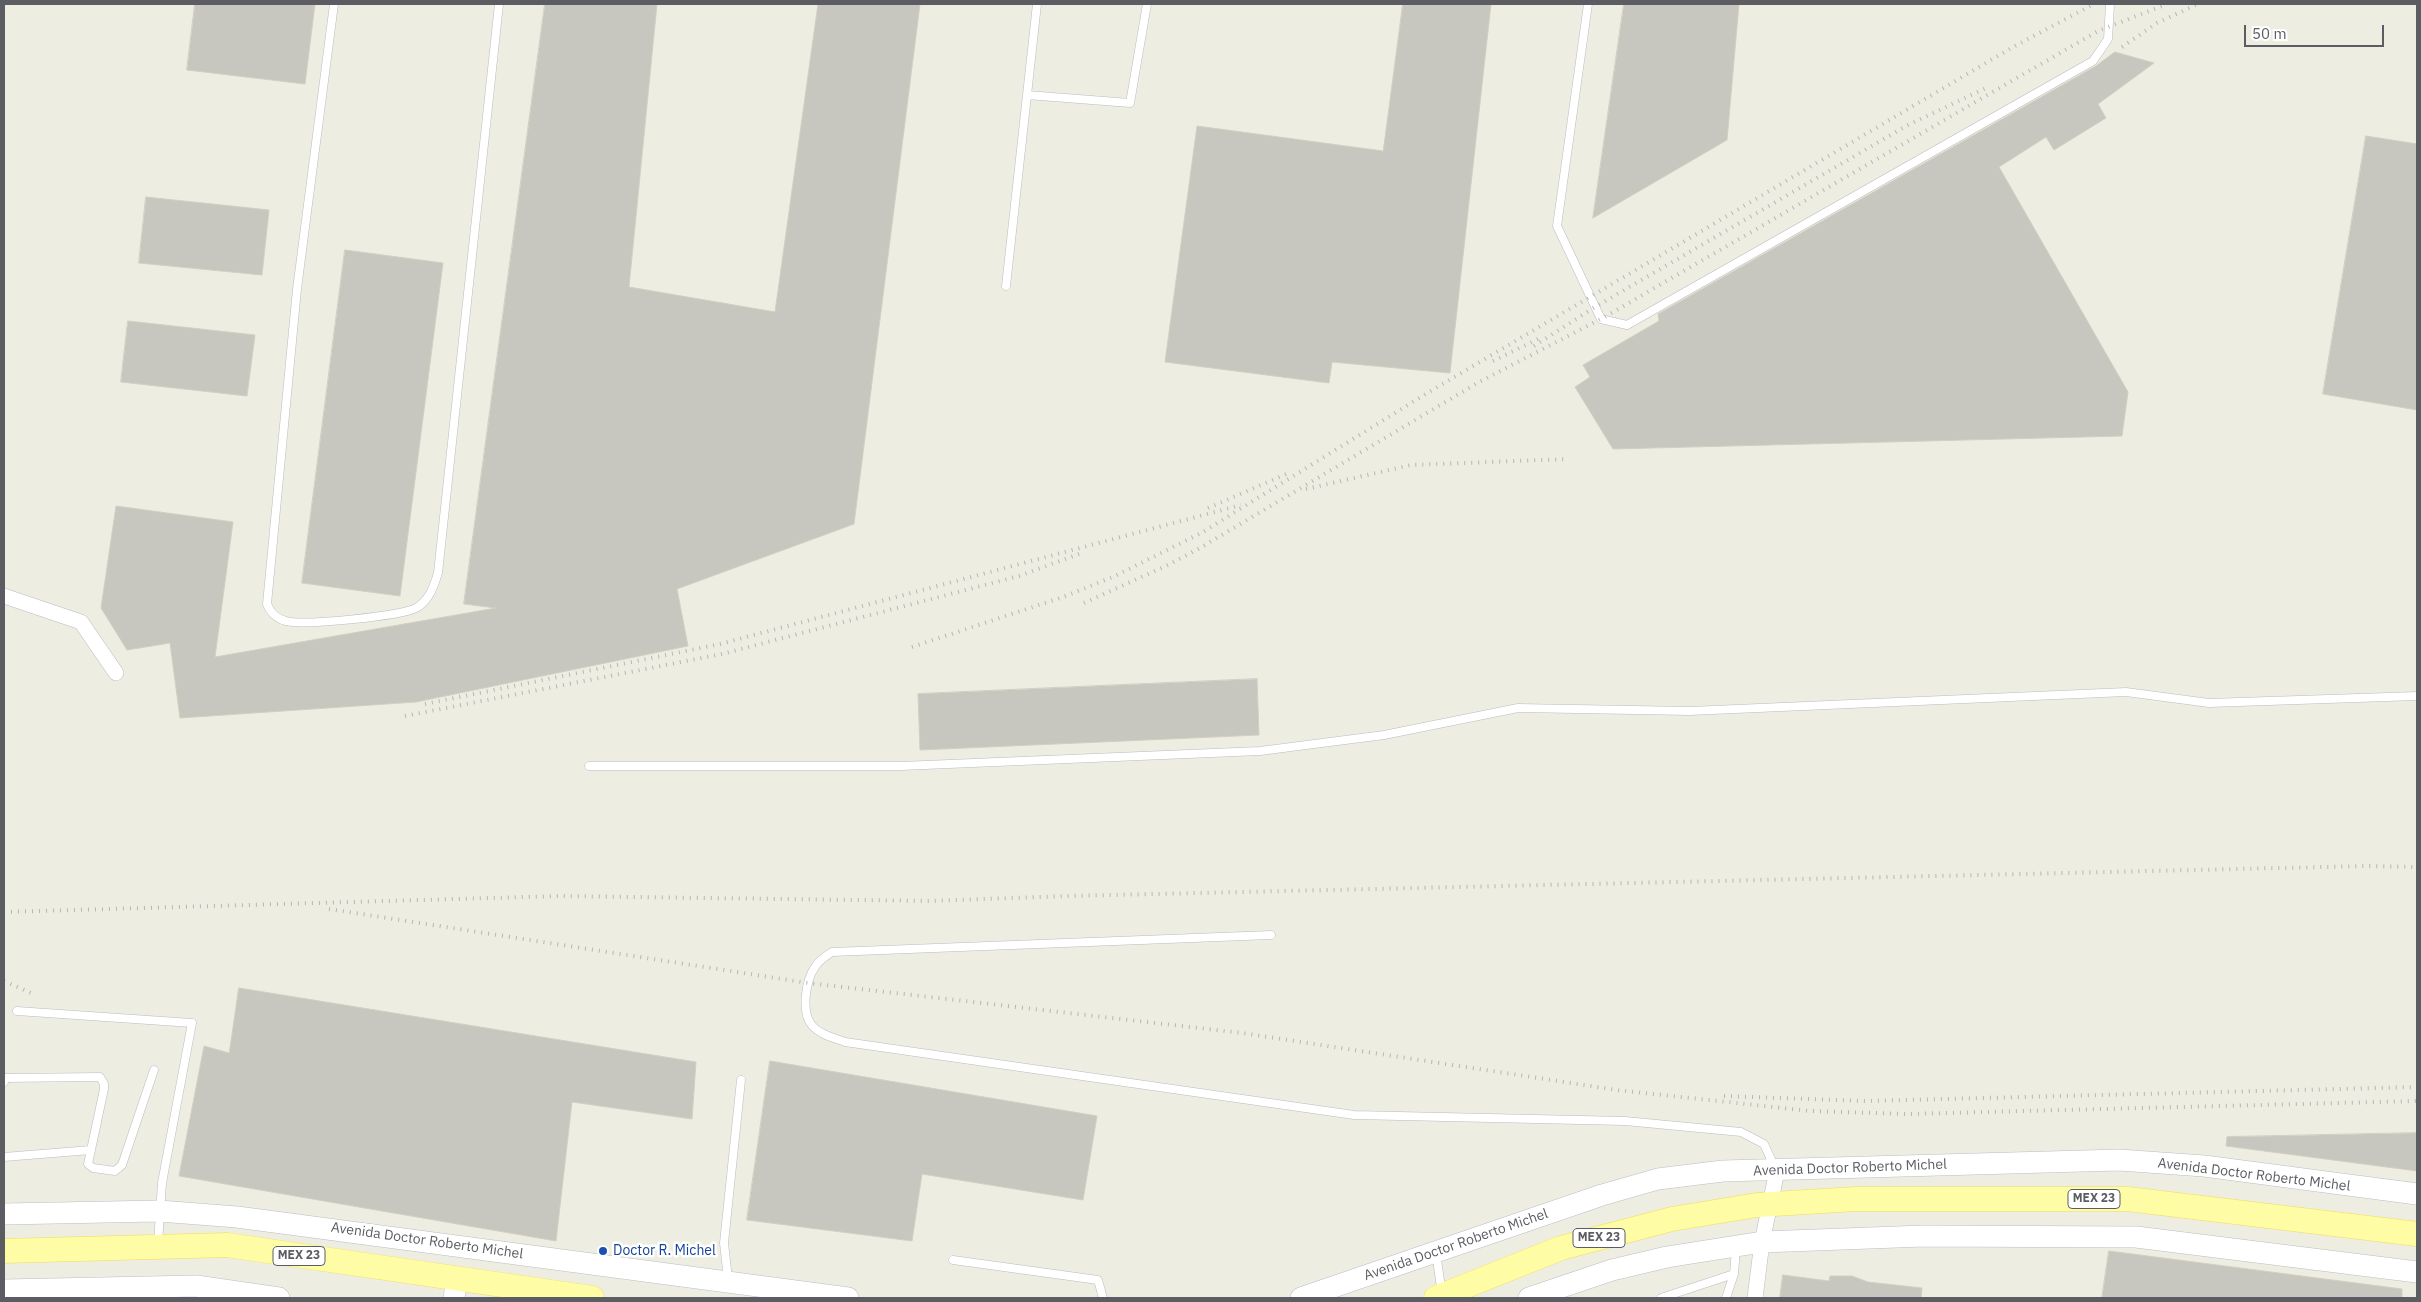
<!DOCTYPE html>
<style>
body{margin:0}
#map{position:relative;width:2421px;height:1302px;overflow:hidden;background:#eeede2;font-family:"IBM Plex Sans",sans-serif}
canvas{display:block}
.frame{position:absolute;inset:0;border:5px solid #5b5d63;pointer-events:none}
.scale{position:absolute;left:2244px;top:25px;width:140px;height:22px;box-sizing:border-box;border:2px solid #5b5d63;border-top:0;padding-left:6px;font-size:15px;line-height:18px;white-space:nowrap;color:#5b5d63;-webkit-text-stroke:4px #fff;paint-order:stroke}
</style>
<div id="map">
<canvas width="2421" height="1302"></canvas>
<div class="frame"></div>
<div class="scale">50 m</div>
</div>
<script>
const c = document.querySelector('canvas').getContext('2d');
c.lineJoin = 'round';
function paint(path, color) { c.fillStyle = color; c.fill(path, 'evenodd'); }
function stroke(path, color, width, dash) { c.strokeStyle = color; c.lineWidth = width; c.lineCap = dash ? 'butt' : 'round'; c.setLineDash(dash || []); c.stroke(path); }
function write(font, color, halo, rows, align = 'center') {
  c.font = font + ' "IBM Plex Sans",sans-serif'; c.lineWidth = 5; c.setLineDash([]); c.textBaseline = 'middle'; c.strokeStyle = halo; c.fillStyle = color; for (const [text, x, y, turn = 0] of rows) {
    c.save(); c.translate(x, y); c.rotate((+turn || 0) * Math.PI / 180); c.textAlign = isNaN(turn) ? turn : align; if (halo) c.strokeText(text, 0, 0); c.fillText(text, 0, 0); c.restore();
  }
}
const building = new Path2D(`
 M195,4H315L305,84L187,70Z
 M545,4H657L629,287L775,312L818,4H920L854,524L677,589L688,646L416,702L180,718L170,643L127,650L101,608L116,506L233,522L215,657L496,608L464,604Z
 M1403,4H1491L1450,373L1332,362L1329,383L1165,362L1197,126L1383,151Z
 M1624,4H1739L1727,140L1593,218Z
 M2115,52L2154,63L2098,104L2106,118L2054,150L2046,137L1999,167L2128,392L2122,436L1613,449L1575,387L1590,377L1583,365L1659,321L1658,314L2096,66Z
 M2366,136L2417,144V410L2323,394Z
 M146,197L269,210L262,275L139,263Z
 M345,250L443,263L400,596L302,583Z
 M128,321L255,335L247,396L121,382Z
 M1257,679L1259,735L920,750L918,694Z
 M239,988L696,1062L692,1119L572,1102L556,1241L179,1176L204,1046L229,1053Z
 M770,1061L1097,1116L1083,1200L922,1174L912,1241L747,1220Z
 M2417,1133V1171L2226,1146L2227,1137Z
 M2109,1251L2402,1289V1298H2102Z
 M1783,1275L1829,1281L1830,1276H1852L1868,1282L1922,1288L1921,1298H1780Z`);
paint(building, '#c8c7bf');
stroke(building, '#d2cfc0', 1);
const service = new Path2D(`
 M334,4L297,289L267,604C270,612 277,619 286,621C304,626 400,616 416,608C429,601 434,586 438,573L499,4
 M1588,4L1557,226L1601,319L1627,325L2093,61L2108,39L2110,4
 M1027,95L1130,103L1147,4
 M1006,286L1037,4
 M589,766H901L1260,751L1384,735L1518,708L1690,711L2126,692L2209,703L2417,696
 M1271,935L832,952C826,956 819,960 815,967C806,980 801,1010 811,1024C818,1034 834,1038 845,1042L1354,1115L1625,1121L1741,1132L1764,1144L1775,1168
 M17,1011L192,1023L162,1183L158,1243
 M4,1082V1078L100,1077L104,1084V1089L88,1164L93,1168L115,1171L122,1165L154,1070
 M4,1157L91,1150
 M1436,1253L1442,1294
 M953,1260L1098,1280L1103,1298
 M728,1279L724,1243L741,1080
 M1661,1298L1734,1274L1736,1248
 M1726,1298L1734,1274`);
const minor = new Path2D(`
 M4,596L81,622L116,673
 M1755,1298L1762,1242L1777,1171`);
const secondary = new Path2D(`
 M4,1214L159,1211L237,1217L848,1298
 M4,1290L196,1286L279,1298
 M454,1298L457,1279
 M1301,1298L1602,1195L1658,1179L1723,1171L2119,1160L2204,1166L2417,1194
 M1529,1298L1612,1270L1667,1257L1762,1242L1924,1236L2136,1237L2417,1272`);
const primary = new Path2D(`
 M4,1251L227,1245L592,1298
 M1436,1298L1561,1248L1672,1219L1757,1205L1856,1199H2128L2417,1234`);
stroke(service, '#babbc1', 9);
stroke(minor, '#babbc1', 16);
stroke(secondary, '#bbbdc4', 22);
stroke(primary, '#f3db56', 25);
stroke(service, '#fff', 8);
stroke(minor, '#fff', 15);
stroke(secondary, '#fff', 21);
stroke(primary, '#fffca6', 24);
stroke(new Path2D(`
 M2122,47L2157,23L2198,4
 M1534,346L1595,307L1908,125L1988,87
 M1493,361L1540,338
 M1306,489L1411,465L1568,459
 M1208,508L1291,472
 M1084,603L1168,565L1200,548L1479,382L1601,319L2098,31L2167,4
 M912,647L1063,597L1115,576L1203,532L1424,395L2013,47L2094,4
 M425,704L720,644L1241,505
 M405,716L722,654L1019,576L1079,554
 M329,909L808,983L1242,1033L1617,1090L1810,1111L1907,1114L2417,1101
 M4,912L560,896L931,901L1069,896L2367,866L2417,867
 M4,981L31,993
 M1724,1096L1866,1101L2417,1087`), '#b5b6b6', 4, [1, 6]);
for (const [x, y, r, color] of [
 [603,1251,5,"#1a4fb4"]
]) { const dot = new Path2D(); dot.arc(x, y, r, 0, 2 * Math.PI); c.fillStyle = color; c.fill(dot); stroke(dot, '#fff', 2); }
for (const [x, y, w] of [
 [2094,1199,52],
 [1599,1238,52],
 [299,1256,52]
]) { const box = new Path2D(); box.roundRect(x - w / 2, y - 9.5, w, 19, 4); c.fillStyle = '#fff'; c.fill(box); stroke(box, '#5b5d63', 1); }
write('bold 12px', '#5b5d63', null, [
 ["MEX 23",2094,1199],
 ["MEX 23",1599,1238],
 ["MEX 23",299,1256]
]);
write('14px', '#5b5d63', '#fff', [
 ["Avenida Doctor Roberto Michel",1850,1168,-2],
 ["Avenida Doctor Roberto Michel",2254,1175,7],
 ["Avenida Doctor Roberto Michel",427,1241,8],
 ["Avenida Doctor Roberto Michel",1456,1245,-19]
]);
write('14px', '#164399', '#fff', [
 ["Doctor R. Michel",613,1251]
], 'left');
</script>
